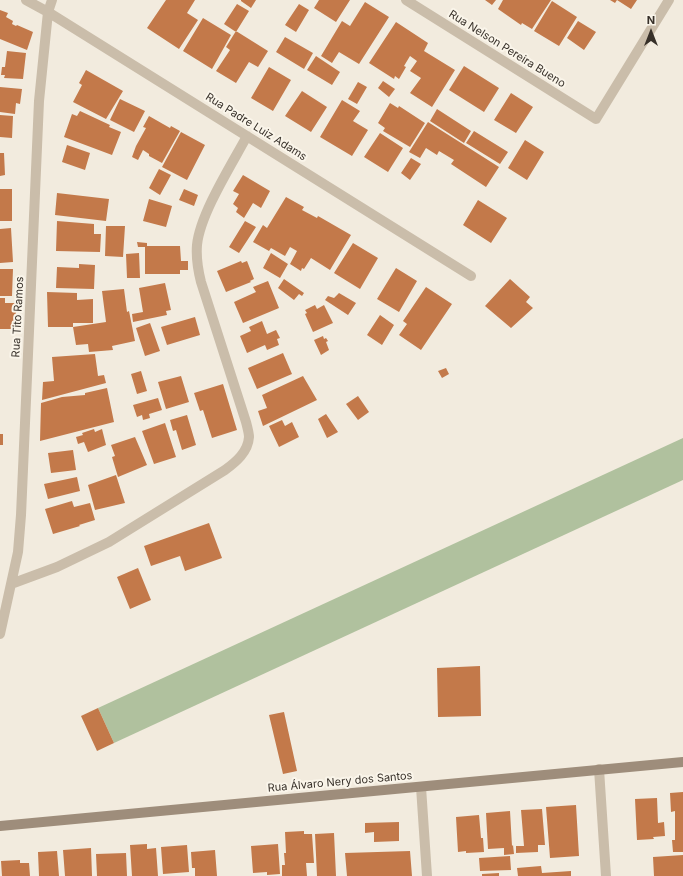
<!DOCTYPE html>
<meta charset="utf-8">
<style>
body{margin:0}
#map{position:relative;width:683px;height:876px;overflow:hidden;background:#f2ebde;font-family:Inter,sans-serif}
canvas{display:block}
.north{position:absolute;left:631px;top:12px;width:40px;height:40px;-webkit-text-stroke:3px #faf5ea;paint-order:stroke;rotate:0deg;font-size:11px;font-weight:700;line-height:16px;text-align:center;color:#373029}
.north::after{content:'';display:block;margin:auto;width:14px;height:18px;background:#373029;clip-path:polygon(50% 0,100% 100%,50% 72%,0 100%)}
</style>
<div id="map">
<canvas width="683" height="876"></canvas>
<div class="north">N</div>
</div>
<script>
const c = document.querySelector('canvas').getContext('2d');
c.lineJoin = 'round';
function paint(path, color) { c.fillStyle = color; c.fill(path, 'evenodd'); }
function stroke(path, color, width, dash) { c.strokeStyle = color; c.lineWidth = width; c.lineCap = dash ? 'butt' : 'round'; c.setLineDash(dash || []); c.stroke(path); }
function write(font, color, halo, rows, align = 'center') {
  c.font = font + ' Inter,sans-serif'; c.lineWidth = 4; c.setLineDash([]); c.textBaseline = 'middle'; c.strokeStyle = halo; c.fillStyle = color; for (const [text, x, y, turn = 0] of rows) {
    c.save(); c.translate(x, y); c.rotate((+turn || 0) * Math.PI / 180); c.textAlign = isNaN(turn) ? turn : align; if (halo) c.strokeText(text, 0, 0); c.fillText(text, 0, 0); c.restore();
  }
}
paint(new Path2D(`
 M683,438V480L114,743L98,708Z`), '#b0c19e');
paint(new Path2D(`
 M166,0H195L187,13L198,20L179,49L147,28Z
 M241,0H256L251,8L241,1Z
 M319,0H350L336,22L314,8Z
 M485,0H496L492,5Z
 M503,0H551L532,29L522,23L521,25L498,9Z
 M610,0H637L631,9L617,0L615,3Z
 M552,1L577,17L559,46L534,31Z
 M365,2L389,17L359,64L339,52L332,63L321,56L342,21L350,26Z
 M237,4L249,11L236,32L224,24Z
 M299,4L309,10L296,32L285,25Z
 M0,10L8,13L6,17L13,21L12,24L16,26L17,25L33,32L27,50L0,39Z
 M203,18L231,35L212,69L183,51Z
 M578,21L596,32L584,50L567,38Z
 M396,22L428,43L424,51L455,70L432,107L410,93L421,78L410,71L417,61L410,56L404,66L406,67L399,79L395,76L394,79L369,63Z
 M236,31L268,51L258,67L249,62L236,83L216,71L230,50L226,47Z
 M285,37L313,53L304,69L276,52Z
 M7,51L26,53L23,79L4,78L5,75H1L2,67H5Z
 M316,56L340,72L332,85L307,70Z
 M464,66L499,88L484,112L449,90Z
 M269,67L291,80L273,111L251,98Z
 M86,70L123,91L106,119L73,102L82,85L79,83Z
 M383,81L395,89L389,97L378,88Z
 M358,82L367,87L357,104L348,99Z
 M0,87L22,89L20,104L16,103L15,114L0,112Z
 M302,91L327,107L311,132L285,116Z
 M511,93L533,107L516,133L494,120Z
 M120,99L145,111L134,132L110,120Z
 M342,100L360,111L353,121L368,130L352,156L320,137Z
 M390,103L398,108L399,106L425,123L410,147L383,131L385,128L378,123Z
 M437,109L471,131L464,143L430,121Z
 M80,111L110,125L109,127L121,132L112,155L64,137L72,114L77,116Z
 M0,115L13,116L12,138L0,137Z
 M149,116L170,128L171,126L180,131L162,163L149,156V154L143,150L138,160L132,157L136,146L146,128L143,127Z
 M428,122L499,167L486,187L451,164L454,160L439,151L437,155L426,148L420,158L409,152Z
 M474,131L508,152L500,164L466,143Z
 M181,132L205,145L187,180L162,167Z
 M380,133L403,148L388,172L364,157Z
 M525,140L544,152L527,180L508,168Z
 M67,145L90,153L85,170L62,162Z
 M0,153H4L5,175L0,176Z
 M411,158L421,164L410,180L401,173Z
 M159,169L171,175L160,195L149,188Z
 M243,175L270,191L261,208L253,203L244,218L236,212L238,208L233,204L239,194L233,191Z
 M0,189H12V221H0Z
 M184,189L198,195L194,206L179,200Z
 M57,193L109,199L106,221L55,215Z
 M286,197L304,207L302,210L317,218L318,216L351,235L330,270L311,258L304,269L302,268L301,271L290,264L297,251L290,247L285,256L271,248L269,251L253,242L263,225L267,228Z
 M149,199L172,206L166,227L143,221Z
 M478,200L507,218L491,243L463,225Z
 M57,221L94,224V234H101L100,252L56,251Z
 M245,221L256,227L239,253L229,247Z
 M106,226H125L123,257L105,256Z
 M11,228L13,262L0,263V229Z
 M137,242L147,243V246H180L181,261H188V270H180V274H145V247H138Z
 M353,243L378,258L360,289L334,273Z
 M139,253L140,278H127L126,254Z
 M271,253L288,264L280,278L263,268Z
 M241,261L242,263L247,261L254,279L250,281L251,282L226,292L217,271Z
 M79,264L95,265L94,289L56,288L57,267L79,268Z
 M396,268L417,281L399,312L377,299Z
 M0,269H13L12,296H0Z
 M284,279L304,293L302,296L299,294L294,300L278,288Z
 M510,279L530,297L526,302L533,308L511,328L485,306Z
 M268,281L279,308L243,323L234,302L256,292L253,287Z
 M165,283L171,310L166,311L167,315L133,322L132,314L143,312L139,288Z
 M426,287L452,304L421,350L399,335L407,324L403,321Z
 M124,289L127,312L129,311L135,341L112,346L113,350L89,352L88,344L76,345L73,327L106,322L102,291Z
 M47,292L77,293V300L93,299V323H73V327H48Z
 M339,293L356,303L348,315L325,300L328,296L334,298Z
 M0,298H5V303H16V329H0Z
 M315,305L317,309L324,305L333,323L313,332L305,314L307,313L305,310Z
 M380,315L394,325L382,345L367,335Z
 M195,317L200,335L167,345L161,327Z
 M262,321L267,334L276,330L280,338L277,339L279,345L267,350L265,345L247,353L240,336L251,331L249,327Z
 M150,323L160,351L145,356L136,328Z
 M323,336L324,339L326,338L328,341L326,342L329,350L321,355L314,340Z
 M283,353L292,374L257,389L248,368Z
 M95,354L98,376L104,375L106,383L42,400L43,382L54,381L52,357Z
 M446,368L449,374L442,378L438,371Z
 M141,371L147,391L137,394L131,374Z
 M181,376L189,402L166,409L158,382Z
 M303,376L317,400L263,426L258,411L267,408L262,395Z
 M223,384L237,430L212,438L203,410L200,411L194,393Z
 M107,388L114,422L40,441L41,403L62,397L85,395V393Z
 M358,396L369,412L358,420L346,404Z
 M158,398L162,410L149,414L150,418L143,420L142,415L137,417L133,405Z
 M326,414L338,432L327,438L318,419Z
 M187,415L196,445L182,450L176,430L173,431L170,420Z
 M282,420L285,426L292,422L299,437L279,447L269,426Z
 M165,423L176,457L154,464L142,431Z
 M94,429L95,432L102,429L106,445L88,452L84,442L78,444L76,437L83,435L82,433Z
 M0,434H3V445H0Z
 M135,437L147,465L118,477L112,457L115,456L111,445Z
 M73,450L76,470L51,473L48,453Z
 M116,475L125,503L95,510L88,485Z
 M77,477L80,491L48,499L44,484Z
 M72,501L74,507L90,503L95,520L79,525L80,526L53,534L45,509Z
 M209,523L222,558L185,571L180,556L151,566L144,546Z
 M138,568L151,600L130,609L117,577Z
 M480,666L481,716L438,717L437,668Z
 M98,708L114,743L97,751L81,716Z
 M284,712L297,771L283,774L269,715Z
 M683,792V852H673L672,840H675V811L671,812L670,793Z
 M657,798L658,823L664,822L665,836L653,837L654,839L637,840L635,799Z
 M576,805L579,856L550,858L546,807Z
 M542,809L545,845H538V852L516,853V846H524L521,810Z
 M510,811L512,846L513,845L514,854L504,855V848L488,849L486,813Z
 M479,815L481,838H483L484,852L466,853V851L458,852L456,817Z
 M399,822V841L374,842V832L365,833V823Z
 M304,831V834H312L314,863H306L307,876H282V865H285L284,853H286L285,832Z
 M334,833L336,876H317L315,834Z
 M147,844V849L156,848L158,876H132L130,845Z
 M278,844L280,874L267,875V872L253,873L251,846Z
 M187,845L189,872L163,874L161,847Z
 M91,848L92,876H65L63,850Z
 M215,850L217,876H195V868H192L191,852Z
 M57,851L59,876H39L38,852Z
 M410,851L412,876H347L345,853Z
 M126,853L127,876H97L96,854Z
 M683,855V876H654L653,857Z
 M510,856L511,870L480,871L479,858Z
 M20,860V863H29L30,876H2L1,861Z
 M541,866L542,873L571,871V876H518L517,868Z
 M499,873V876H482V874Z`), '#c3794a');
stroke(new Path2D(`
 M26,0L48,12L471,276
 M406,0L596,119L669,0
 M11,584L57,567L109,542L225,470C236,462 248,452 249,437C249,433 247,426 246,422L201,282C198,270 196,257 197,245C200,214 232,164 247,136
 M0,634L18,552L21,515L39,101L48,12L52,0
 M599,769L606,876
 M421,787L427,876`), '#cabdaa', 10);
stroke(new Path2D(`
 M0,826L683,762`), '#9e8d7b', 10);
write('11px', '#373029', '#faf5ea', [
 ["Rua Nelson Pereira Bueno",507,49,32],
 ["Rua Padre Luiz Adams",256,127,32],
 ["Rua Tito Ramos",18,317,-87],
 ["Rua Álvaro Nery dos Santos",340,782,-5]
]);
</script>
